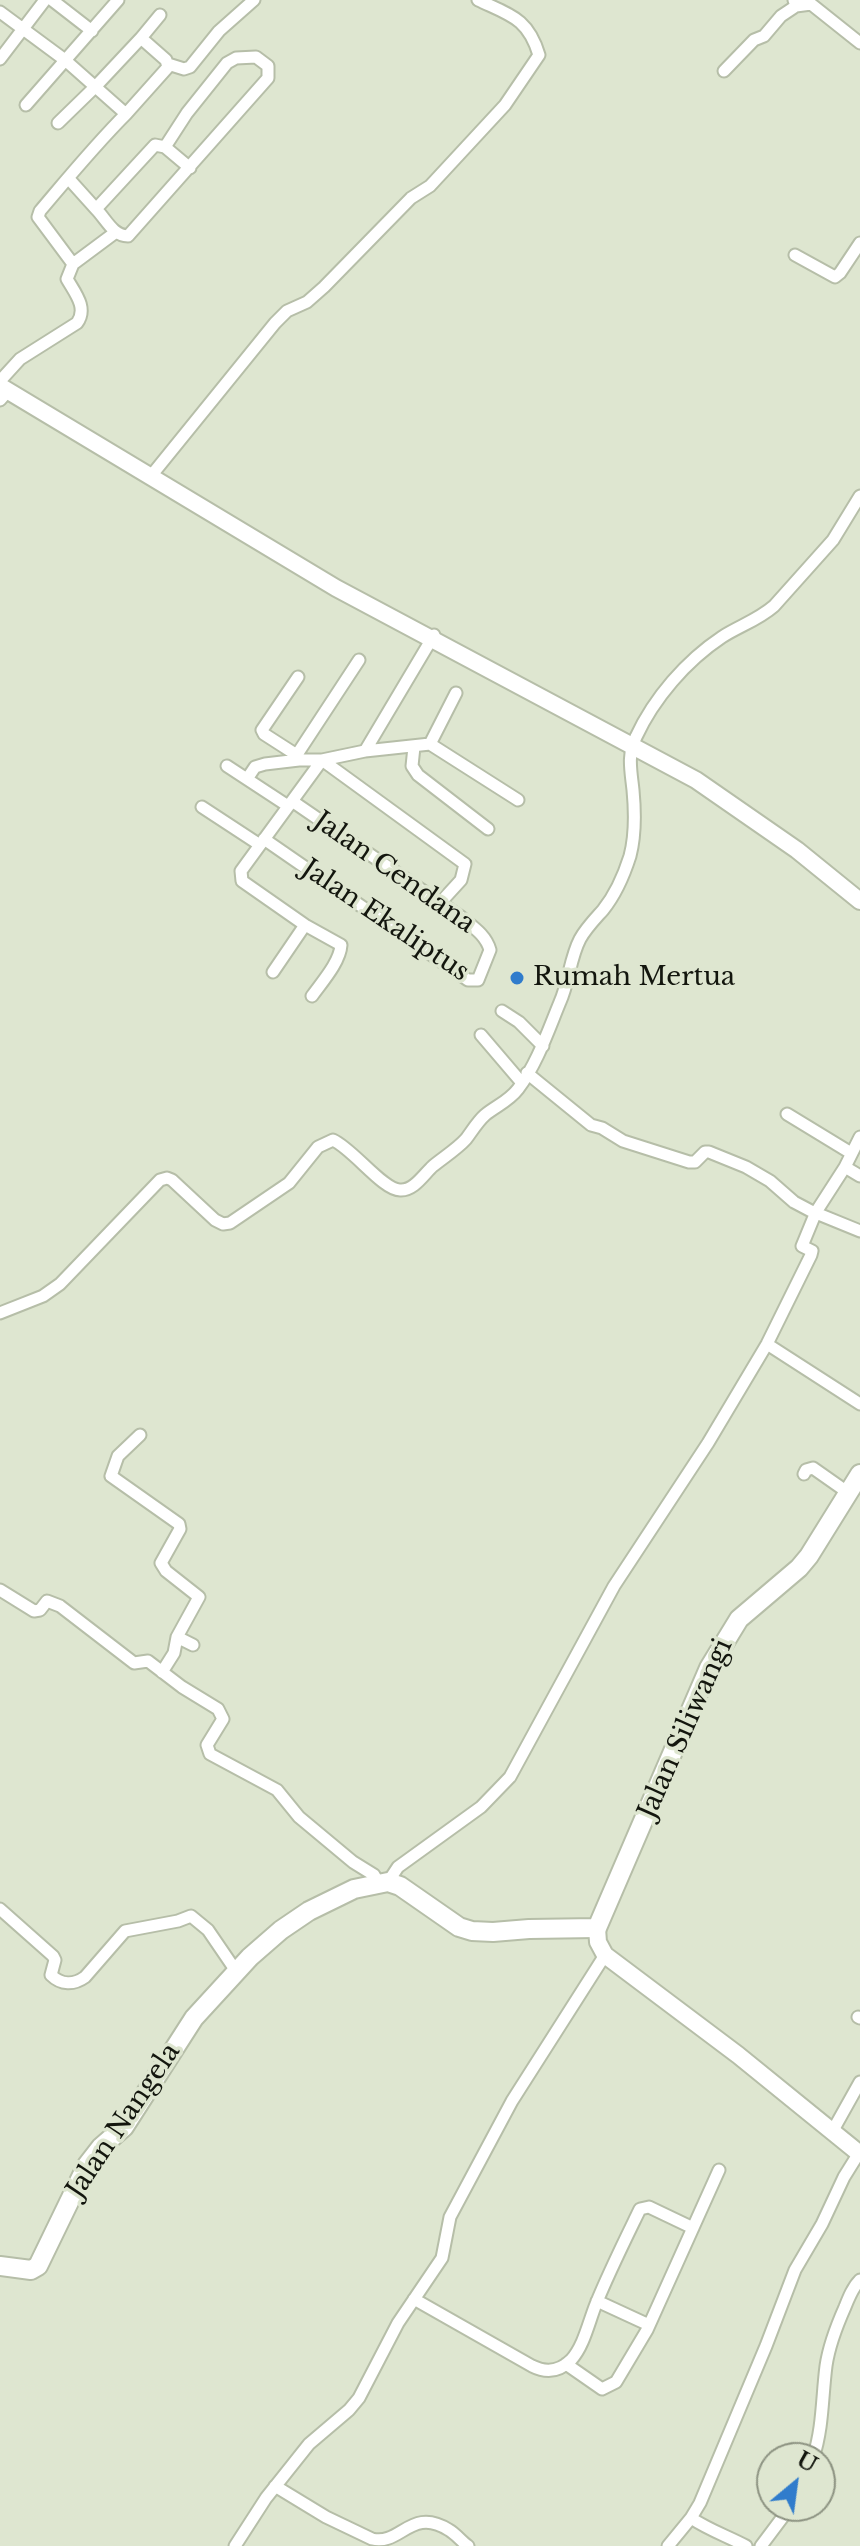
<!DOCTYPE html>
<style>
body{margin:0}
#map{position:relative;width:860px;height:2546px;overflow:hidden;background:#dee6d0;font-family:"Libre Baskerville",serif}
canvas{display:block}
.north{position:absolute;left:756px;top:2442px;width:80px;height:80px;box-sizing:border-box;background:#dee6d0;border:2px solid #8d9382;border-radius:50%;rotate:29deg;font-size:22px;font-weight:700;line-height:32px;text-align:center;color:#13160e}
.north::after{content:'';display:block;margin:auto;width:28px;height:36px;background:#307ccc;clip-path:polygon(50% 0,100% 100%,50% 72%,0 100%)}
</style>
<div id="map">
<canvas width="860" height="2546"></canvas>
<div class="north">U</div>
</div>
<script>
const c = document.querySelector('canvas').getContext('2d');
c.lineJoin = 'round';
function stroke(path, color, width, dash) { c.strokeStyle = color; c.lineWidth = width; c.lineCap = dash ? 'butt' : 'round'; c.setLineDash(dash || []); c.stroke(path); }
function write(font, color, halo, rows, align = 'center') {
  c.font = font + ' "Libre Baskerville",serif'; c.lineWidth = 7; c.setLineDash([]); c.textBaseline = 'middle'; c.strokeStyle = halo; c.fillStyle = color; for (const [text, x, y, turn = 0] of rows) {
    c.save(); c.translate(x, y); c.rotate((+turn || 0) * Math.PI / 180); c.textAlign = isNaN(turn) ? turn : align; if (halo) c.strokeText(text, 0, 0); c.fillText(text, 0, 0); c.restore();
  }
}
const street = new Path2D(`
 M52,0L92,31
 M796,6L811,4L860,43
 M0,12L65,60L126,114C95,145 68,178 40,211L38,217L73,264L67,279C75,293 88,308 77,323L20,359L0,381
 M141,38L160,15
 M0,59L45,0
 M168,64L184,69L190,67L219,31L254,0
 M724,71L754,40L764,36L781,16L796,6L794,0
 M26,105L118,0
 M58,123L96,86L141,38L166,60L168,67L126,114
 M69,179L96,209L155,145L165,147L190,168
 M96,209C106,219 113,236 128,236L268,78V66L256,57L236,58L227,63L187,113L165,147
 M795,255L835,277L840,273L860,243
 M73,264L116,232
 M0,400L8,391
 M155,471L275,323L287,311L307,302L324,287L411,198L430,186L505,105L539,55C528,18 510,15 478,0
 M298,677L262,730L264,734L292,752L299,759
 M430,744L518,800
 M430,744L456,693
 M414,747L412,766L418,775L488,829
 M365,751L434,635
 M296,756L359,660
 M322,760L465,864L461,880L440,903
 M227,766L288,806
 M247,779L255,767L265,764L299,760H322L365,751L430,744
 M202,807L260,845
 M264,839L468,980H478L490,950C486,935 473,927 461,917L292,801
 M273,972L305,925
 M312,996C322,982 340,962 341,945L305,925L242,881L241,871L322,760
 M502,1011L519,1022L543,1046
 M481,1035L522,1083
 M527,1073L591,1125L602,1128L623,1141L689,1162H695L705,1152H709L746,1167L770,1181L794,1202L811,1211L860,1231
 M787,1114L851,1153
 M860,1137L845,1167L860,1176
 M0,1313L43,1296L60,1284L160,1180L167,1178L172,1180L215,1220L223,1224L230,1223L289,1183L318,1147L333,1140C353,1149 383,1190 400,1190C414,1191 424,1174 433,1166C444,1157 457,1149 466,1139C472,1131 478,1121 485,1115C496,1106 509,1101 518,1089C537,1064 548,1031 560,1002C569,982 570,958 580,939C586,928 595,919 603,910C615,895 624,875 630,856C635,837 635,811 633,790C631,771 627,755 636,737C654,698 686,661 722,637C739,626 758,620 774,606L833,540L860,496
 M767,1344L860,1404
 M140,1435L118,1456L111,1476L179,1524L180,1529L161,1563L166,1571L199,1597L177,1637L174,1653L162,1672
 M804,1474L806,1470L813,1468L850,1494
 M0,1590L34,1611L40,1610L47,1601L60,1606L134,1663L148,1661L182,1687L218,1709L223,1719L207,1745L210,1754L277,1790L299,1817L353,1862L374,1875L378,1882
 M177,1637L193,1645
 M388,1882L398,1867L481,1807L510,1777L614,1586L708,1443L767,1344L811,1255L812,1251L802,1246L816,1212L845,1167
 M0,1909L53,1956L55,1960L51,1975C61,1985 74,1985 85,1977L125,1931L178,1921L191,1916L208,1930L236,1971
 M858,2017L860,2018
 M832,2132L860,2082
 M414,2299L532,2366C546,2373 559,2372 571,2360C584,2346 589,2321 596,2304C609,2272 625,2240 640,2209L649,2207L693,2228
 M597,2301L649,2325
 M566,2364L602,2389L616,2382L647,2330L719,2170
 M813,2458C823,2428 822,2397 826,2366C829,2345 837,2325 845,2307C849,2297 853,2287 860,2280
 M275,2486L326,2517L372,2539C401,2546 411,2506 449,2530C456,2534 461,2541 468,2546
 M691,2518C709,2530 727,2536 746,2546
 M235,2546L266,2498L309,2444L349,2410L359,2398L398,2323L442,2258L450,2217L512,2101L605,1955
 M668,2546L691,2518L700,2503L766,2346L795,2270L822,2224L844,2177L859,2153
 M761,2546L791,2506`);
const secondary = new Path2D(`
 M0,386L336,588L696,780L797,850L860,901
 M597,1928L598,1942L605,1955L738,2055L860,2154`);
const primary = new Path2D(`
 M0,2266L31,2270L38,2266L87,2165L101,2147L124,2127L194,2018L250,1957L281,1930L309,1911L354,1889L388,1882L400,1886L459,1927L472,1931L493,1932L529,1929L597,1928L709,1668L739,1619L799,1568L809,1556L860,1474`);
stroke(street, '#b6bea8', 15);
stroke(secondary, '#b6bea8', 20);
stroke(primary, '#b6bea8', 22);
stroke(street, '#fff', 11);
stroke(secondary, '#fff', 16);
stroke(primary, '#fff', 18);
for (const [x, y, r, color] of [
 [517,978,8,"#307ccc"]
]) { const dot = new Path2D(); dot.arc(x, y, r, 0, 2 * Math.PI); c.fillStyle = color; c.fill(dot); stroke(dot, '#dee6d0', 3); }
write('26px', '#13160e', '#dee6d0', [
 ["Jalan Cendana",394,873,35],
 ["Jalan Ekaliptus",385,921,34],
 ["Jalan Siliwangi",686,1729,-66],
 ["Jalan Nangela",124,2121,-56]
]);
write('26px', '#13160e', '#dee6d0', [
 ["Rumah Mertua",533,978]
], 'left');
</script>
